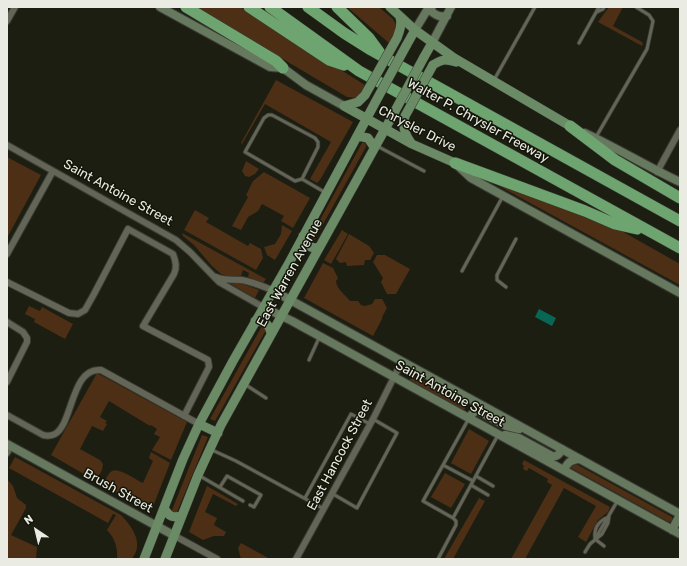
<!DOCTYPE html>
<style>
body{margin:0}
#map{position:relative;width:687px;height:566px;overflow:hidden;background:#1c1e12;font-family:Rubik,sans-serif}
canvas{display:block}
.frame{position:absolute;inset:0;border:8px solid #eaebe3;pointer-events:none}
.north{position:absolute;left:16px;top:510px;width:40px;height:40px;-webkit-text-stroke:3px #131509;paint-order:stroke;rotate:325deg;font-size:11px;font-weight:700;line-height:16px;text-align:center;color:#eaebe3}
.north::after{content:'';display:block;margin:auto;width:14px;height:18px;background:#eaebe3;clip-path:polygon(50% 0,100% 100%,50% 72%,0 100%)}
</style>
<div id="map">
<canvas width="687" height="566"></canvas>
<div class="frame"></div>
<div class="north">N</div>
</div>
<script>
const c = document.querySelector('canvas').getContext('2d');
c.lineJoin = 'round';
function paint(path, color) { c.fillStyle = color; c.fill(path, 'evenodd'); }
function stroke(path, color, width, dash) { c.strokeStyle = color; c.lineWidth = width; c.lineCap = dash ? 'butt' : 'round'; c.setLineDash(dash || []); c.stroke(path); }
function write(font, color, halo, rows, align = 'center') {
  c.font = font + ' Rubik,sans-serif'; c.lineWidth = 3; c.setLineDash([]); c.textBaseline = 'middle'; c.strokeStyle = halo; c.fillStyle = color; for (const [text, x, y, turn = 0] of rows) {
    c.save(); c.translate(x, y); c.rotate((+turn || 0) * Math.PI / 180); c.textAlign = isNaN(turn) ? turn : align; if (halo) c.strokeText(text, 0, 0); c.fillText(text, 0, 0); c.restore();
  }
}
paint(new Path2D(`
 M195,7H240L365,85L364,89L356,98L347,97Z
 M347,7H379L393,19L397,27L389,43Z
 M609,7H623L613,26L642,42L643,44L642,46L598,22Z
 M276,80L353,122L320,180L317,183L310,179L331,142L265,104L242,144L241,143Z
 M365,142L366,147L312,244L309,240L362,143Z
 M7,157L41,175L7,238Z
 M246,161L259,169L255,174L249,177L245,176L242,171Z
 M264,172L310,198L293,228L281,221L284,216L262,204L258,211L248,217L241,230L232,226L248,197L246,195L253,181Z
 M490,181L517,188L567,210L611,225L680,264V285Z
 M195,210L209,218L206,222L248,246L250,243L261,249L263,258L256,270L184,230Z
 M282,225L292,231L275,260L267,255L264,247L275,244L281,234Z
 M342,230L348,234L331,264L324,260Z
 M182,233L266,279L263,283L248,277L249,273L243,270L241,276H227L221,274L212,266L194,245L183,236Z
 M349,234L369,246L374,253L370,260H365L364,265L347,266L346,262L340,263L336,259Z
 M377,255H385L410,269L396,294H387L381,282L383,278L373,262Z
 M323,263L333,268L338,278L336,281C337,290 345,294 350,301H358L361,305L365,306L372,304L375,299H382L387,308L382,317V319L373,336L304,298Z
 M235,283L243,284L259,290L255,298L231,284Z
 M29,306L40,311L42,307L73,324L65,339L34,322L35,319L25,314Z
 M262,326L266,330L215,421L210,419Z
 M97,373L187,422L171,460L152,450L160,437L154,434L157,429L151,425L150,426L109,401L100,417L107,421L105,423L107,424L103,431L92,426L80,449L100,460L103,464L102,470L96,481L51,455Z
 M413,375L467,404L464,410L410,380Z
 M469,429L489,441L471,474L451,463Z
 M202,435L208,437L177,512H172V510Z
 M151,452L170,463L152,509L150,511L103,485C105,481 108,473 112,471C119,467 136,480 143,483L153,461L149,458Z
 M15,457L121,515C128,522 139,536 137,547C137,551 134,555 132,559H117C118,549 115,538 107,530L116,515L113,514L108,523L9,468Z
 M524,460L610,507L608,512L598,520L586,542L578,537L596,506L564,488L525,559H511L552,485L547,482L548,479L529,468L527,471L523,469L524,466L522,464Z
 M574,463L672,517L673,521L669,522L571,468L570,466Z
 M445,473L465,484L451,508L431,497Z
 M7,479L13,486L17,498L26,505V508L11,535L37,547L36,559H7Z
 M207,486L238,504L236,506L213,494L205,512L217,518L214,525L226,532L224,536H214L203,540L189,532Z
 M479,498L485,501L453,559H444Z
 M241,543L270,559H241L238,548Z`), '#4d2f16');
paint(new Path2D(`
 M539,309L556,318L552,326L535,317Z`), '#076754');
const lane = new Path2D(`
 M597,12L603,9L604,7
 M579,43L599,7
 M494,80L535,7
 M596,137L647,49L653,21L649,15L636,7
 M377,146L424,171
 M302,179L295,181L245,152L264,118L268,115H272L315,138L318,142V147L302,179L326,193
 M462,271L503,196
 M506,287L497,280V275L516,239
 M309,360L319,338
 M246,385L266,398
 M212,450L236,461L324,509
 M443,465L473,481
 M200,476L243,501
 M476,476L493,486
 M471,485L488,495
 M220,487L227,476L261,495L254,507L250,505
 M333,494L357,508L397,433L373,419
 M305,498L351,414L370,424
 M453,518L498,435
 M595,539L618,500
 M604,546L595,539C594,529 597,523 606,518
 M585,552L590,544L602,534L608,523L609,516
 M438,559L456,525V521L453,518L423,501L468,420`);
const street = new Path2D(`
 M7,21L15,7
 M7,145L176,240L190,252L219,282L263,307
 M657,172L680,130
 M7,254L53,171
 M216,277C224,281 233,279 242,280C253,282 262,286 272,290
 M7,282L69,313L78,314L85,310L94,294L128,229L173,254C176,262 177,267 174,274L143,326L208,360L209,367L184,416
 M7,322L23,332L27,338V342L7,382
 M7,415L43,435C47,436 51,436 55,434C73,424 71,367 101,370L199,424
 M7,453L11,446
 M175,536L217,559
 M296,559L373,419L402,361`);
const secondary = new Path2D(`
 M160,7L270,67L283,68L306,85L344,106
 M431,7L432,12C437,16 440,17 447,16
 M415,30L429,7
 M432,43L451,7
 M585,133C617,148 648,167 680,182
 M457,165L471,178L680,293
 M272,290L680,514
 M263,307L292,321L680,534
 M469,418L472,414L477,410L506,426L519,429
 M505,435L519,438L552,456C558,457 559,454 562,449
 M7,444L175,536
 M564,470C568,462 570,460 580,459
 M672,530L680,515`);
const primary = new Path2D(`
 M390,7L415,30L454,58L570,126
 M397,38C400,30 402,25 400,16
 M406,46L415,30
 M424,57L432,43
 M433,65C442,59 446,59 456,62
 M344,106L412,144L455,163
 M344,106L358,102L365,95
 M405,116C402,126 405,135 411,143
 M357,136L368,138L374,147
 M303,236C305,245 309,248 318,248
 M255,321C264,321 270,324 271,334
 M199,424L218,433
 M164,508C169,517 173,518 182,516
 M144,559L183,459L199,424L233,361L289,263L376,101
 M165,559L198,475L221,425L395,111`);
const highway = new Path2D(`
 M186,7L276,61L283,68
 M249,7L329,60L344,65
 M270,7L359,71L680,248
 M308,7L344,33L371,50L680,221
 M337,7L369,38L380,53
 M570,126L615,160L680,198
 M455,163L585,211L615,224L637,229`);
stroke(lane, '#393a33', 4.5);
stroke(street, '#393a33', 8);
stroke(secondary, '#393a33', 10);
stroke(primary, '#393a33', 10);
stroke(highway, '#393a33', 12);
stroke(lane, '#636557', 3);
stroke(street, '#636557', 6);
stroke(secondary, '#66785e', 8);
stroke(primary, '#6a8b65', 9);
stroke(highway, '#6ea46f', 11);
const primaryBridge = new Path2D(`
 M365,95L397,38
 M376,101L406,46
 M395,111L424,57
 M405,116L433,65`);
stroke(primaryBridge, '#393a33', 10, []);
stroke(primaryBridge, '#6a8b65', 9);
write('13px', '#eaebe3', '#131509', [
 ["Walter P. Chrysler Freeway",478,121,29],
 ["Chrysler Drive",417,129,27],
 ["Saint Antoine Street",118,193,29],
 ["East Warren Avenue",290,273,-61],
 ["Saint Antoine Street",450,394,29],
 ["East Hancock Street",340,455,-62],
 ["Brush Street",118,491,29]
]);
</script>
